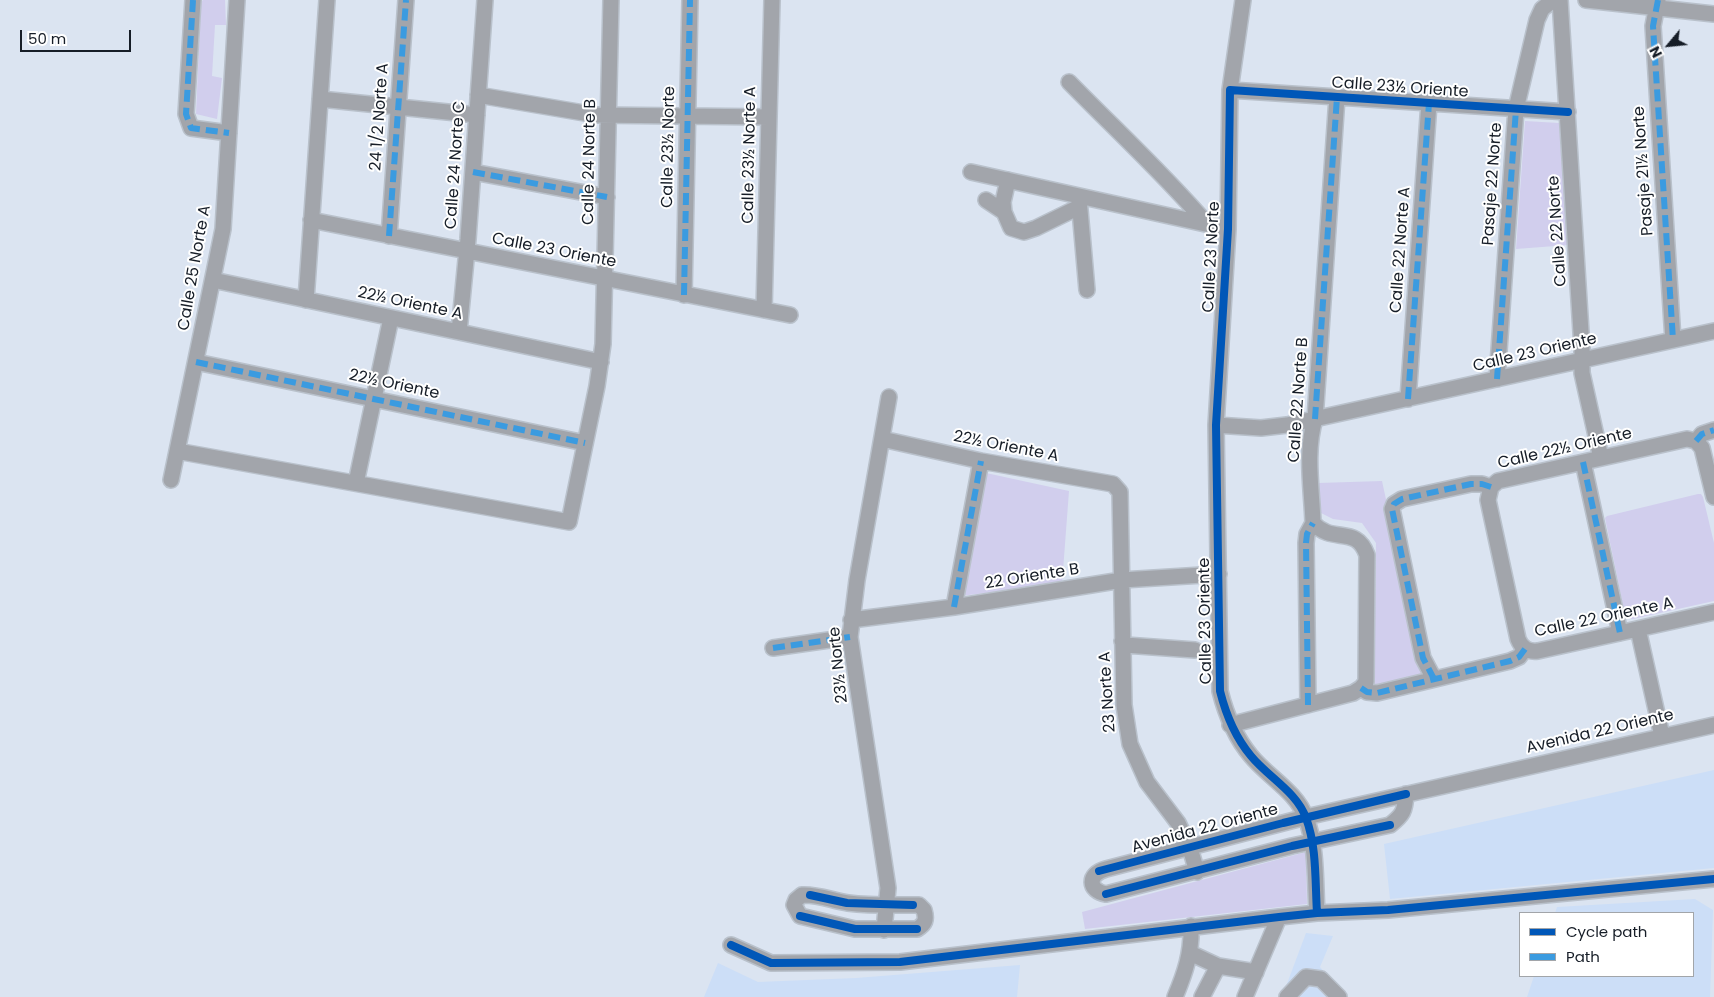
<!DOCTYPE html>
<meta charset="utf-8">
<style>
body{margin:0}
#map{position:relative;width:1714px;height:997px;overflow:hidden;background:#dbe4f1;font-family:Poppins,sans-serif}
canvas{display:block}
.legend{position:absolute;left:1519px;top:912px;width:175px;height:65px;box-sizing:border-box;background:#fff;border:1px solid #a2a5a9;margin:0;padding:6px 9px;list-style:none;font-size:15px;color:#161d27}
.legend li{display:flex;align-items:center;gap:10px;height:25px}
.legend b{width:25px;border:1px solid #a2a5a9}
.north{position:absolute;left:1644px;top:20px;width:50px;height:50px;-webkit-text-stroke:4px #fff;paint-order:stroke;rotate:242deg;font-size:14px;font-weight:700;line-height:20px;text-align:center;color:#161d27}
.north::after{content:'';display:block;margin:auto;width:18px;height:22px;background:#161d27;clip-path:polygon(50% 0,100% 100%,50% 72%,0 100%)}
.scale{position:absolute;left:20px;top:30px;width:111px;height:22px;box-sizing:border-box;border:2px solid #161d27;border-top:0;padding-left:6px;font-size:15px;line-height:18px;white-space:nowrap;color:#161d27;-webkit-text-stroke:4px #fff;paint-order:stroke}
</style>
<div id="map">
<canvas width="1714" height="997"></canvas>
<ul class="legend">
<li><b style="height:6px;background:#0057b8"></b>Cycle path</li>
<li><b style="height:6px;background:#3b9be0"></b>Path</li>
</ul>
<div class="north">N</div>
<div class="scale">50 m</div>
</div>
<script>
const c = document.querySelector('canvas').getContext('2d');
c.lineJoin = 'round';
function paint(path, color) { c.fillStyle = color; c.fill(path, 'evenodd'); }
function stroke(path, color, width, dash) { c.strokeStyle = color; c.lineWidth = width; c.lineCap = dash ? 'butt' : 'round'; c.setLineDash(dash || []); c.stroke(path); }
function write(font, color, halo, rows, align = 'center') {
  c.font = font + ' Poppins,sans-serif'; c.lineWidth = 4; c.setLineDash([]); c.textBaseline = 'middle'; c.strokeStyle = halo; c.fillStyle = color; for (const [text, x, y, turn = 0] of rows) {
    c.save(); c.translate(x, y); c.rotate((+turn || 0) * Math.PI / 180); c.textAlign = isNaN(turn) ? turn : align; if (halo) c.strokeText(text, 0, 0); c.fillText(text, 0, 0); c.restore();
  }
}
paint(new Path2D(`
 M1714,770V868L1390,899L1384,844Z
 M1695,899L1713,910L1710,997H1527L1534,976H1693V913H1555L1557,907Z
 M1306,933L1333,936L1320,967L1346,997H1282Z
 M718,963L758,982L856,978L1020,965L1017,997H704Z`), '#ccdef7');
paint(new Path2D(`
 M203,0H225L226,25H215L212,76L222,78L217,119L196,114L201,2Z
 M1525,121L1559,123L1568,245L1516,249Z
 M986,473L1069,491L1062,584L960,596Z
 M1382,481L1424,675L1374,686L1376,543L1362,523L1333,519L1317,511L1318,483Z
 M1698,494H1701L1703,497L1714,543V601L1633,619L1627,618L1625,615L1605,518L1607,516Z
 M1306,852L1307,904L1085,929L1082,912Z`), '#d1ceed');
const minor = new Path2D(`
 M193,0L186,114L191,128L229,133
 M1243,0L1230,90L1228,229L1216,425L1220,691C1226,715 1235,737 1251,756C1268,777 1297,792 1306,818C1317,847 1315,882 1317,913
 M1560,0L1582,348V373L1601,458
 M1586,0L1714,14
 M1658,0L1653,26L1673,340
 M1069,82C1115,129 1164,174 1207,224
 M1230,90L1568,112
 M478,95L596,115L769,117
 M320,99L477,115
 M473,172L607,197
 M971,172L1228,229
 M1079,199L1087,290
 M986,200L1004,212L1011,228L1024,232L1036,228L1079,207
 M1004,212L1003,202L1008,180
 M311,220L790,315
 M389,236L406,0
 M213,280L601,362
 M684,295L690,0
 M306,300L327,0
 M764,310L772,0
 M459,332L468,239L485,0
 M196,362L585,443
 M1497,379L1516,109L1537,20L1542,9L1553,0
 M1408,399L1429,103
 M1216,425L1261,428L1287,425L1714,331
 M882,439L981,461L1113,484L1120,492L1124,705L1130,744L1147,782L1178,823L1190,848L1197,872
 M1696,441L1702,434L1714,430
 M177,451L569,522L597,386L603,344L611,0
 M1583,462L1620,633
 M171,480L223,229L237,0
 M356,483L391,318
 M1714,497L1702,448L1696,441L1687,439L1498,481L1491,487L1488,500L1518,639C1522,649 1529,652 1538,651L1714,612
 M954,607L981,461
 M851,620L954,607L1122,580L1219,574
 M1638,629L1662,736
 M1122,641L1125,645L1195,650
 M773,648L850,637
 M1434,679L1423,658L1392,509L1394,504L1402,499L1471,484H1482L1491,487
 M1361,688L1367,692L1377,693L1510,661L1519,657L1525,649
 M1308,705L1306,543L1307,534L1313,523C1312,490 1305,452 1315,419L1337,97
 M1230,725L1353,693L1361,688L1366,682L1367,555C1356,524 1333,545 1313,523
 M1406,794C1405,811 1403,815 1390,825L1292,846L1106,894C1088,891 1087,874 1106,869L1306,817L1714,725
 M802,895C818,894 833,901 848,903C872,906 896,905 919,905L924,910C927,920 925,924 917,929H855L800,916L794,905L796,900Z
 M884,930L888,888L850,637L857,580L889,397
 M731,945L771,963L900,962L1279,917L1317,913L1388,910L1714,879
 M1190,953L1218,966
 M1175,997C1185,973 1192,953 1191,926
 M1202,997L1218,966L1256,972
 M1245,997L1279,917
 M1287,997L1306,977L1321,979L1339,997`);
stroke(minor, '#b9c1cb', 18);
stroke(minor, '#a2a5ab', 15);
stroke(new Path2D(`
 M193,0L186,114L191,128L229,133
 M1658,0L1653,26L1673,340
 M473,172L607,197
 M389,236L406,0
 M684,295L690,0
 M196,362L585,443
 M1497,379L1516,109
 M1408,399L1429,103
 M1315,419L1337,97
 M1696,441L1702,434L1714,430
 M1583,462L1620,633
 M954,607L981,461
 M773,648L850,637
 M1434,679L1423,658L1392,509L1394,504L1402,499L1471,484H1482L1491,487
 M1361,688L1367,692L1377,693L1510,661L1519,657L1525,649
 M1308,705L1306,543L1307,534L1313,523`), '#3b9be0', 6, [12, 6]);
stroke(new Path2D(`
 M1099,871L1283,823L1406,794
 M1106,894L1292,846L1390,825
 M810,895L847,903L913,905
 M1317,913C1315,882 1317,847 1306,818C1297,792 1268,777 1251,756C1235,737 1226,715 1220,691L1216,425L1228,229L1230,90L1568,112
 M800,916L855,929H917
 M731,945L771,963L900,962L1279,917L1317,913L1388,910L1714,879`), '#0057b8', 8);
write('16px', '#161d27', '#fff', [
 ["Calle 23½ Oriente",1400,88,4],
 ["24 1/2 Norte A",380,117,-86],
 ["Calle 23½ Norte",669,147,-89],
 ["Calle 23½ Norte A",750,155,-89],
 ["Calle 24 Norte B",590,162,-89],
 ["Calle 24 Norte C",456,165,-86],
 ["Pasaje 21½ Norte",1644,171,-94],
 ["Pasaje 22 Norte",1493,184,-86],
 ["Calle 22 Norte",1558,231,-94],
 ["Calle 22 Norte A",1401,250,-86],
 ["Calle 23 Oriente",554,251,11],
 ["Calle 23 Norte",1212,257,-87],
 ["Calle 25 Norte A",195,268,-80],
 ["22½ Oriente A",410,304,12],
 ["Calle 23 Oriente",1535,353,-13],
 ["22½ Oriente",394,385,12],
 ["Calle 22 Norte B",1299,400,-86],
 ["22½ Oriente A",1006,447,11],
 ["Calle 22½ Oriente",1565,449,-13],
 ["22 Oriente B",1032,577,-9],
 ["Calle 22 Oriente A",1604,618,-12],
 ["Calle 23 Oriente",1206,621,-91],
 ["23½ Norte",839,665,-96],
 ["23 Norte A",1108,692,-94],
 ["Avenida 22 Oriente",1600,732,-13],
 ["Avenida 22 Oriente",1205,829,-15]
]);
</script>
